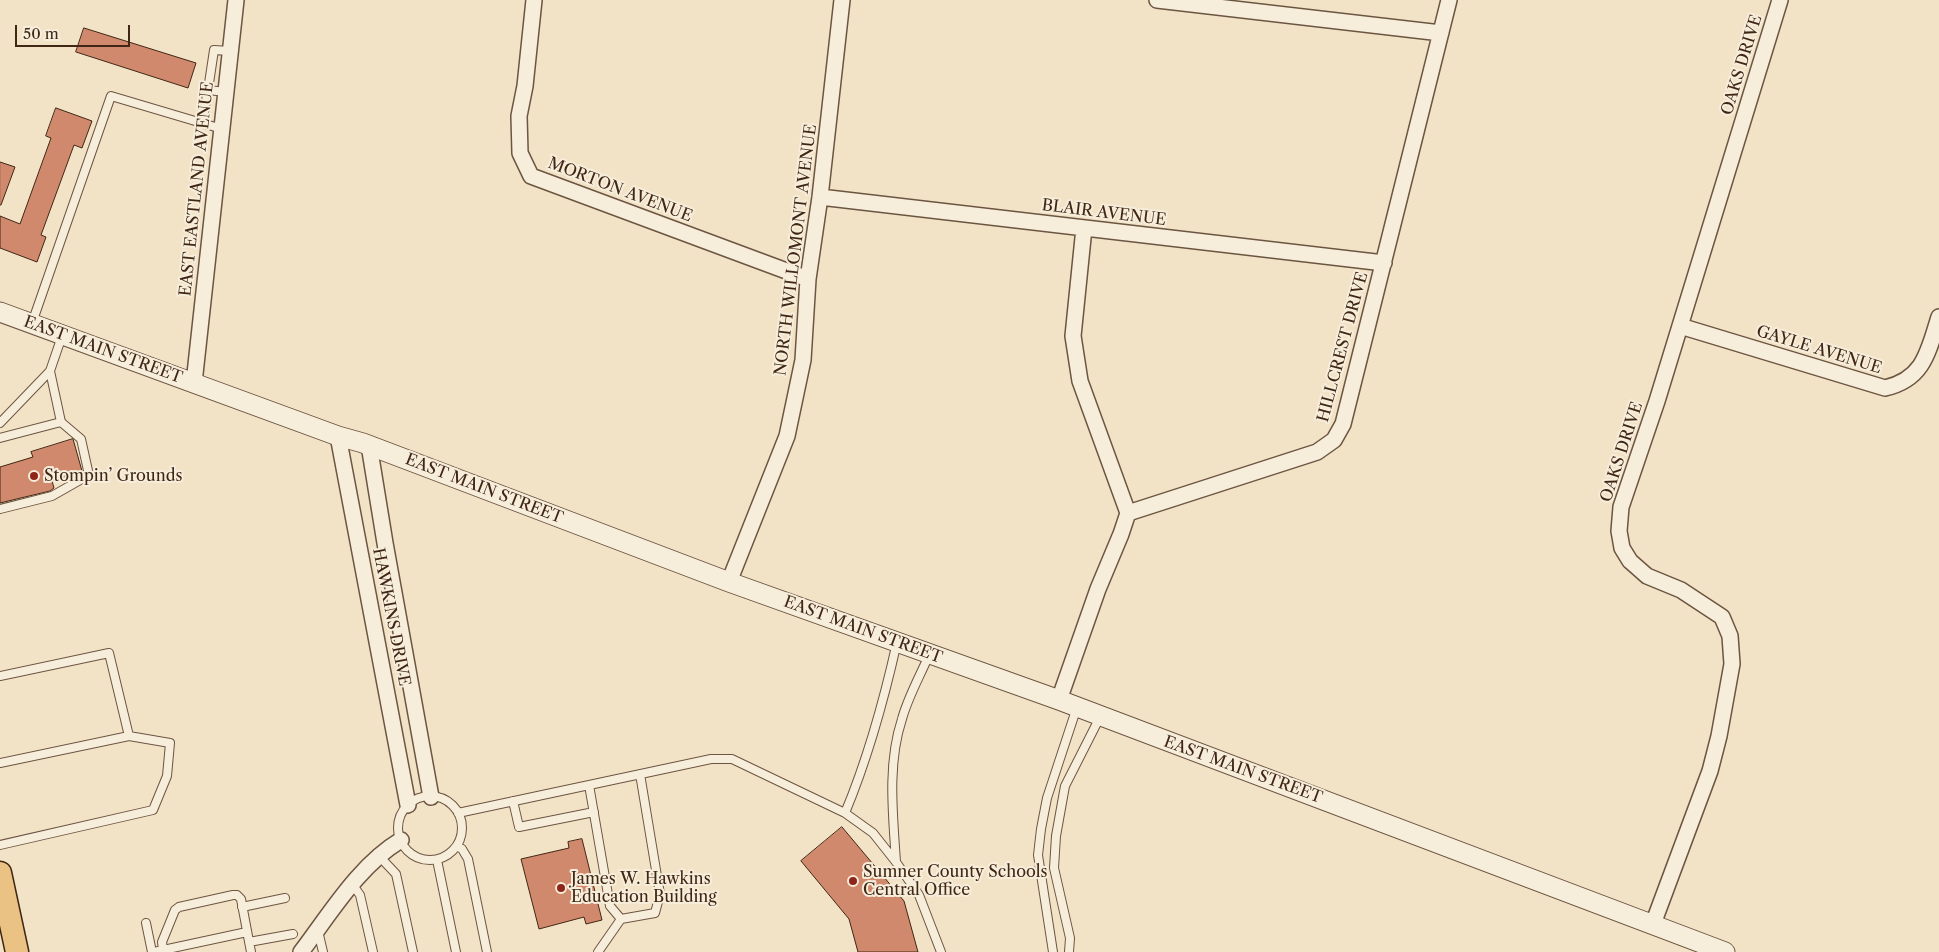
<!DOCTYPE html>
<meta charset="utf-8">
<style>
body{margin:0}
#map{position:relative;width:1939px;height:952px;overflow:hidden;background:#f2e3c7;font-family:"Libre Caslon Text",serif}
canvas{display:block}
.scale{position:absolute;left:15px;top:25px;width:115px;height:22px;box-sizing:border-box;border:2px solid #402614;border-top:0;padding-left:6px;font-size:15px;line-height:18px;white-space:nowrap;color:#402614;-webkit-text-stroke:4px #f7eddb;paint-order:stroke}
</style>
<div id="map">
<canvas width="1939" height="952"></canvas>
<div class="scale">50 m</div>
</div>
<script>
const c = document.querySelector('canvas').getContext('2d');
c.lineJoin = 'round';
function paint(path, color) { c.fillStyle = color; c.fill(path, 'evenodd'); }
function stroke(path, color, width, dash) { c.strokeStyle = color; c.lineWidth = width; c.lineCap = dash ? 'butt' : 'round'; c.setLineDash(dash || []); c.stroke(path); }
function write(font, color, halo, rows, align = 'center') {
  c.font = font + ' "Libre Caslon Text",serif'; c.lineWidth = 4; c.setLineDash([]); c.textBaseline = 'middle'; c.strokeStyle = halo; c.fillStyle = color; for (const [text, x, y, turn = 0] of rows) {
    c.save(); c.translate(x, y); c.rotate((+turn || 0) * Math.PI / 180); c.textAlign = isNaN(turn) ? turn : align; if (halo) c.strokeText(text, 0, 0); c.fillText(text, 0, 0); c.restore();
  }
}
const building = new Path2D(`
 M84,28L196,63L188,88L76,52Z
 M56,108L92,121L82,148L74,145L41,235L46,237L37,262L0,248V216L20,224L51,138L46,136Z
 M0,162L15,167L1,205H0Z
 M73,439L82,471L52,481L54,488L50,491L0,503V467L33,457L31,452Z
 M842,827L904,901L918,952H858L849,919L801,861Z
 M582,839L602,920L586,924L584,917L539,929L521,859L569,848L568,842Z`);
paint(building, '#d0896c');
stroke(building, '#402614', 1);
const service = new Path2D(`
 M226,92L208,90L214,50L230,51
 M202,123L208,90
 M32,323L111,96L222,129
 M0,423L50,371L62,336
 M0,438L61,422
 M0,509L52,496L89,475L81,439L61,422L50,371
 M0,676L109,653L129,736L0,763
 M589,785L610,906L621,919L655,913L660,894L640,774
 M398 828a32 32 0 1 1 64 0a32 32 0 1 1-64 0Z
 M513,801L519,827L594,812
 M458,813L711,759H732L845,813L873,833L896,862L919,895L941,952
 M845,813C868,758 884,700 897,642
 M0,845L153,810L167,776L170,743L129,736
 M457,846L462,849L468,859L487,952
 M379,856L396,874L413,952
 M437,860L456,952
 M896,862C893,815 887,764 902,719C908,697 920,676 929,655
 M353,885L360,895L373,952
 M242,907L285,898
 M146,923L152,952
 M316,931L319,935L323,952
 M249,942L293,934
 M163,950L162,942L175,910L179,907L233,895H237L241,899L251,952
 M154,952L247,932
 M598,952L621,919
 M1053,952L1038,855L1041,829L1047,798L1077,707
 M1069,952L1070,938L1054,868L1056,836L1065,786L1100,717`);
const minor = new Path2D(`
 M534,0L525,86L519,116L520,153L531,176L808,279
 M1157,0L1441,33
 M820,197L1384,263
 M1084,228L1073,336L1080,381L1128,513
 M1680,326L1885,388C1924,379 1928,352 1939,317
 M194,383L236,0
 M338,436L408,805
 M369,445L385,543L431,797
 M729,582L787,436L803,360L808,279L820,197L842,0
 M1059,700L1098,589L1121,534L1128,513L1317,452L1334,440L1343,424L1449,0
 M1653,924L1710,771L1719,736L1732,664L1730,636L1722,617L1681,590L1647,576L1630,561L1622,548L1619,531L1621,507L1657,401L1780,0
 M301,952C330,914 359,865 401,840`);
const tertiary = new Path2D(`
 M0,312L338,436L363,443L729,582L1059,700L1725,952`);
const primary = new Path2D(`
 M0,873L17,952`);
stroke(service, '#6c5541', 10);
stroke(minor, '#6c5541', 18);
stroke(tertiary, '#6c5541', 21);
stroke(primary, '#402614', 25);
stroke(service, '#f7eddb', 8);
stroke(minor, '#f7eddb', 15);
stroke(tertiary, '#f7eddb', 19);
stroke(primary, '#e9c284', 22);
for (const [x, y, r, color] of [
 [34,476,5,"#8f2418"],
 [853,881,5,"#8f2418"],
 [561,888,5,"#8f2418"]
]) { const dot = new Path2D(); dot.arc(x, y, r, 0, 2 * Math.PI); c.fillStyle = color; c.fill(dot); stroke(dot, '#f7eddb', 2); }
write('16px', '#402614', '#f7eddb', [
 ["OAKS DRIVE",1742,65,-73],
 ["EAST EASTLAND AVENUE",197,189,-84],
 ["MORTON AVENUE",620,190,21],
 ["BLAIR AVENUE",1104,213,7],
 ["NORTH WILLOMONT AVENUE",796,250,-83],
 ["HILLCREST DRIVE",1343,347,-75],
 ["EAST MAIN STREET",103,350,20],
 ["GAYLE AVENUE",1819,350,17],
 ["OAKS DRIVE",1622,452,-72],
 ["EAST MAIN STREET",484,489,21],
 ["HAWKINS DRIVE",391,617,79],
 ["EAST MAIN STREET",863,630,20],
 ["EAST MAIN STREET",1243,770,20]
]);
write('16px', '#402614', '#f7eddb', [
 ["Stompin’ Grounds",44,476],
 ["Sumner County Schools",863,872],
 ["Central Office",863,890],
 ["James W. Hawkins",571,879],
 ["Education Building",571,897]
], 'left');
</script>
